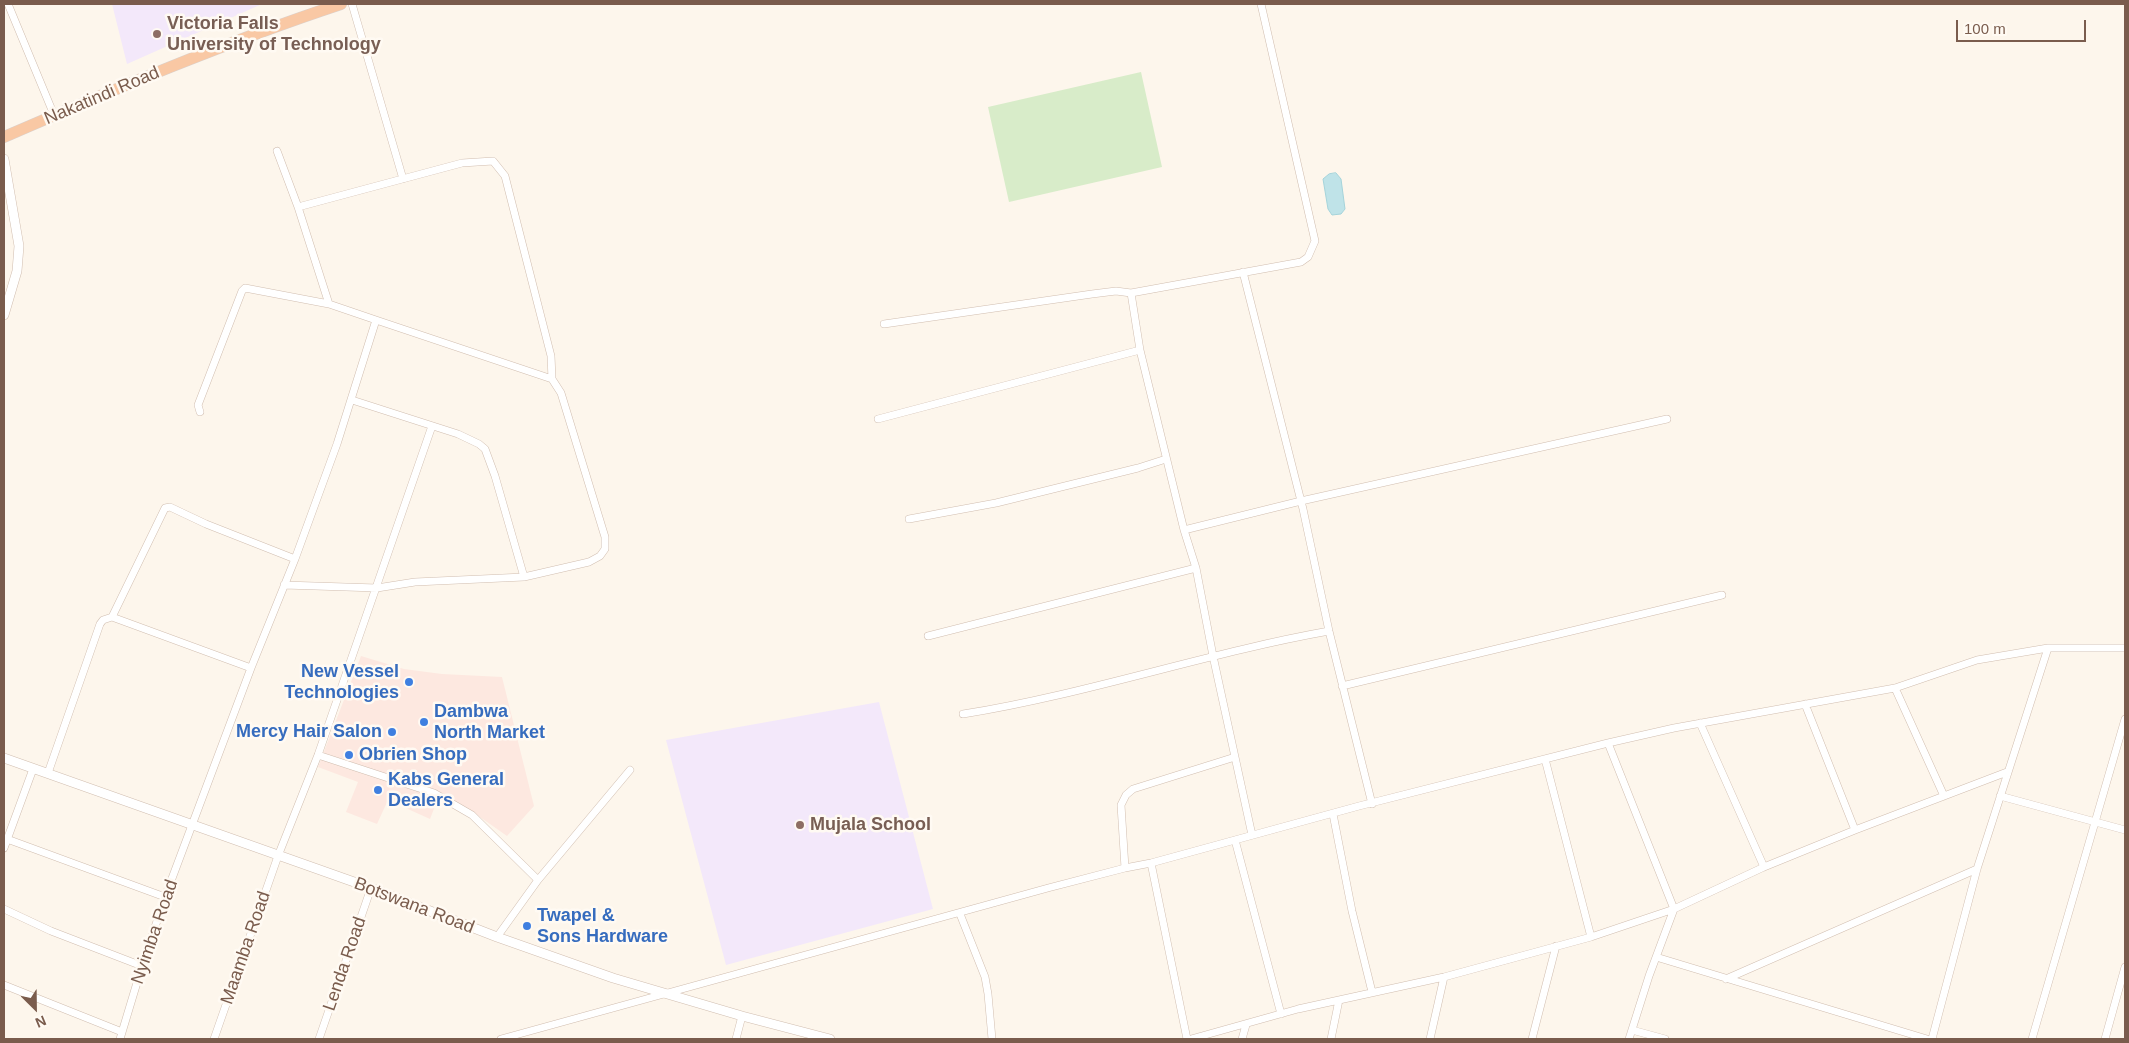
<!DOCTYPE html>
<style>
body{margin:0}
#map{position:relative;width:2129px;height:1043px;overflow:hidden;background:#fdf6ec;font-family:Helvetica,sans-serif}
canvas{display:block}
.frame{position:absolute;inset:0;border:5px solid #7a5c4d;pointer-events:none}
.north{position:absolute;left:10px;top:983px;width:50px;height:50px;-webkit-text-stroke:4px #fffaf3;paint-order:stroke;rotate:157deg;font-size:14px;font-weight:700;line-height:20px;text-align:center;color:#7a5c4d}
.north::after{content:'';display:block;margin:auto;width:18px;height:22px;background:#7a5c4d;clip-path:polygon(50% 0,100% 100%,50% 72%,0 100%)}
.scale{position:absolute;left:1956px;top:20px;width:130px;height:22px;box-sizing:border-box;border:2px solid #7a5c4d;border-top:0;padding-left:6px;font-size:15px;line-height:18px;white-space:nowrap;color:#7a5c4d;-webkit-text-stroke:4px #fffaf3;paint-order:stroke}
</style>
<div id="map">
<canvas width="2129" height="1043"></canvas>
<div class="frame"></div>
<div class="north">N</div>
<div class="scale">100 m</div>
</div>
<script>
const c = document.querySelector('canvas').getContext('2d');
c.lineJoin = 'round';
function paint(path, color) { c.fillStyle = color; c.fill(path, 'evenodd'); }
function stroke(path, color, width, dash) { c.strokeStyle = color; c.lineWidth = width; c.lineCap = dash ? 'butt' : 'round'; c.setLineDash(dash || []); c.stroke(path); }
function write(font, color, halo, rows, align = 'center') {
  c.font = font + ' Helvetica,sans-serif'; c.lineWidth = 5; c.setLineDash([]); c.textBaseline = 'middle'; c.strokeStyle = halo; c.fillStyle = color; for (const [text, x, y, turn = 0] of rows) {
    c.save(); c.translate(x, y); c.rotate((+turn || 0) * Math.PI / 180); c.textAlign = isNaN(turn) ? turn : align; if (halo) c.strokeText(text, 0, 0); c.fillText(text, 0, 0); c.restore();
  }
}
paint(new Path2D(`
 M361,656L404,669L442,674L502,677L534,806L507,836L470,810L440,793L430,819L388,800L377,824L346,812L358,782L318,767Z`), '#fde8e0');
paint(new Path2D(`
 M112,4H262L127,64Z
 M879,702L933,909L726,965L666,740Z`), '#f3e8fa');
paint(new Path2D(`
 M1141,72L1162,167L1009,202L988,107Z`), '#d8ecc9');
const water = new Path2D(`
 M1336,173L1341,179L1345,209L1341,214L1332,215L1328,209L1323,179L1329,174Z`);
paint(water, '#bfe3e8');
stroke(water, '#a5d3da', 1);
const minor = new Path2D(`
 M8,4L54,115
 M352,4L403,179
 M277,151L298,207L329,304
 M298,207L462,163L493,161L505,176L551,356L552,379
 M1243,272L1303,509L1329,631L1372,804
 M1131,293L1140,350L1184,530L1196,568L1213,656L1252,835
 M884,324L1092,294L1116,291L1131,293L1301,262L1308,257L1315,241L1261,4
 M352,400L458,434L479,444L485,449L495,476L524,577
 M878,419L1140,350
 M909,519L996,503L1138,468L1166,459
 M1184,530L1301,501L1667,419
 M284,585L377,588L415,582L524,577L589,562L600,556L605,549V537L561,393L552,379L376,320
 M112,617L251,668
 M928,636L1196,568
 M1342,686L1722,595
 M1895,688L1944,796
 M1805,704L1855,830
 M963,714C1087,694 1206,653 1329,631
 M1700,723L1764,867
 M1608,743L1674,909L1649,976L1629,1039
 M318,755L434,793L472,815L538,880
 M1545,759L1591,937
 M48,773L100,624L103,620L112,617L165,508L170,507L206,524L295,559
 M2000,796L2125,830
 M1333,814L1352,911L1372,992
 M7,839L165,897
 M1235,840L1281,1014
 M4,848L33,769
 M1151,863L1187,1039
 M1125,868L1121,805L1126,795L1133,789L1235,757
 M4,909L51,931L142,966
 M960,914L985,977L988,994L992,1039
 M497,937L538,880L630,770
 M1656,957L1927,1039
 M1726,979L1977,869
 M4,985L122,1032
 M1632,1030L1665,1039
 M120,1039L142,966L165,897L251,668L295,559L337,444L376,320L329,304L245,288L242,291L198,405L200,412
 M214,1039L278,856L318,755L432,426
 M319,1039L371,888
 M501,1039L1048,888L1125,868L1151,863L1359,806L1608,743L1674,728L1895,688L1977,660L2048,648H2125
 M736,1039L742,1016
 M1191,1039L1298,1009L1444,977L1591,937L1674,909L1764,867L1855,830L2007,772
 M1242,1039L1246,1025
 M1331,1039L1339,1000
 M1430,1039L1444,977
 M1532,1039L1556,946
 M1932,1039L1977,869L2048,648
 M2032,1039L2125,719
 M2105,1039L2125,967`);
const tertiary = new Path2D(`
 M4,159L19,246L17,271L4,315
 M4,758L371,888L497,937L613,978L742,1016L830,1039`);
const trunk = new Path2D(`
 M4,137C115,89 226,42 341,4`);
stroke(minor, '#d1beb0', 8);
stroke(tertiary, '#d1beb0', 10);
stroke(trunk, '#dad1cd', 12);
stroke(minor, '#fff', 7);
stroke(tertiary, '#fff', 9);
stroke(trunk, '#f9c8a4', 11);
for (const [x, y, r, color] of [
 [157,34,5,"#8d6e63"],
 [409,682,5,"#3f7fe0"],
 [424,722,5,"#3f7fe0"],
 [392,732,5,"#3f7fe0"],
 [349,755,5,"#3f7fe0"],
 [378,790,5,"#3f7fe0"],
 [800,825,5,"#8d6e63"],
 [527,926,5,"#3f7fe0"]
]) { const dot = new Path2D(); dot.arc(x, y, r, 0, 2 * Math.PI); c.fillStyle = color; c.fill(dot); stroke(dot, '#fffaf3', 2); }
write('bold 18px', '#785e54', '#fffaf3', [
 ["Victoria Falls",167,24],
 ["University of Technology",167,45],
 ["Mujala School",810,825]
], 'left');
write('18px', '#7a5c4d', '#fffaf3', [
 ["Nakatindi Road",102,96,-23],
 ["Botswana Road",414,906,21],
 ["Nyimba Road",155,932,-71],
 ["Maamba Road",246,948,-71],
 ["Lenda Road",345,964,-71]
]);
write('bold 18px', '#366cbe', '#fffaf3', [
 ["New Vessel",399,672,"right"],
 ["Technologies",399,693,"right"],
 ["Dambwa",434,712],
 ["North Market",434,733],
 ["Mercy Hair Salon",382,732,"right"],
 ["Obrien Shop",359,755],
 ["Kabs General",388,780],
 ["Dealers",388,801],
 ["Twapel &",537,916],
 ["Sons Hardware",537,937]
], 'left');
</script>
